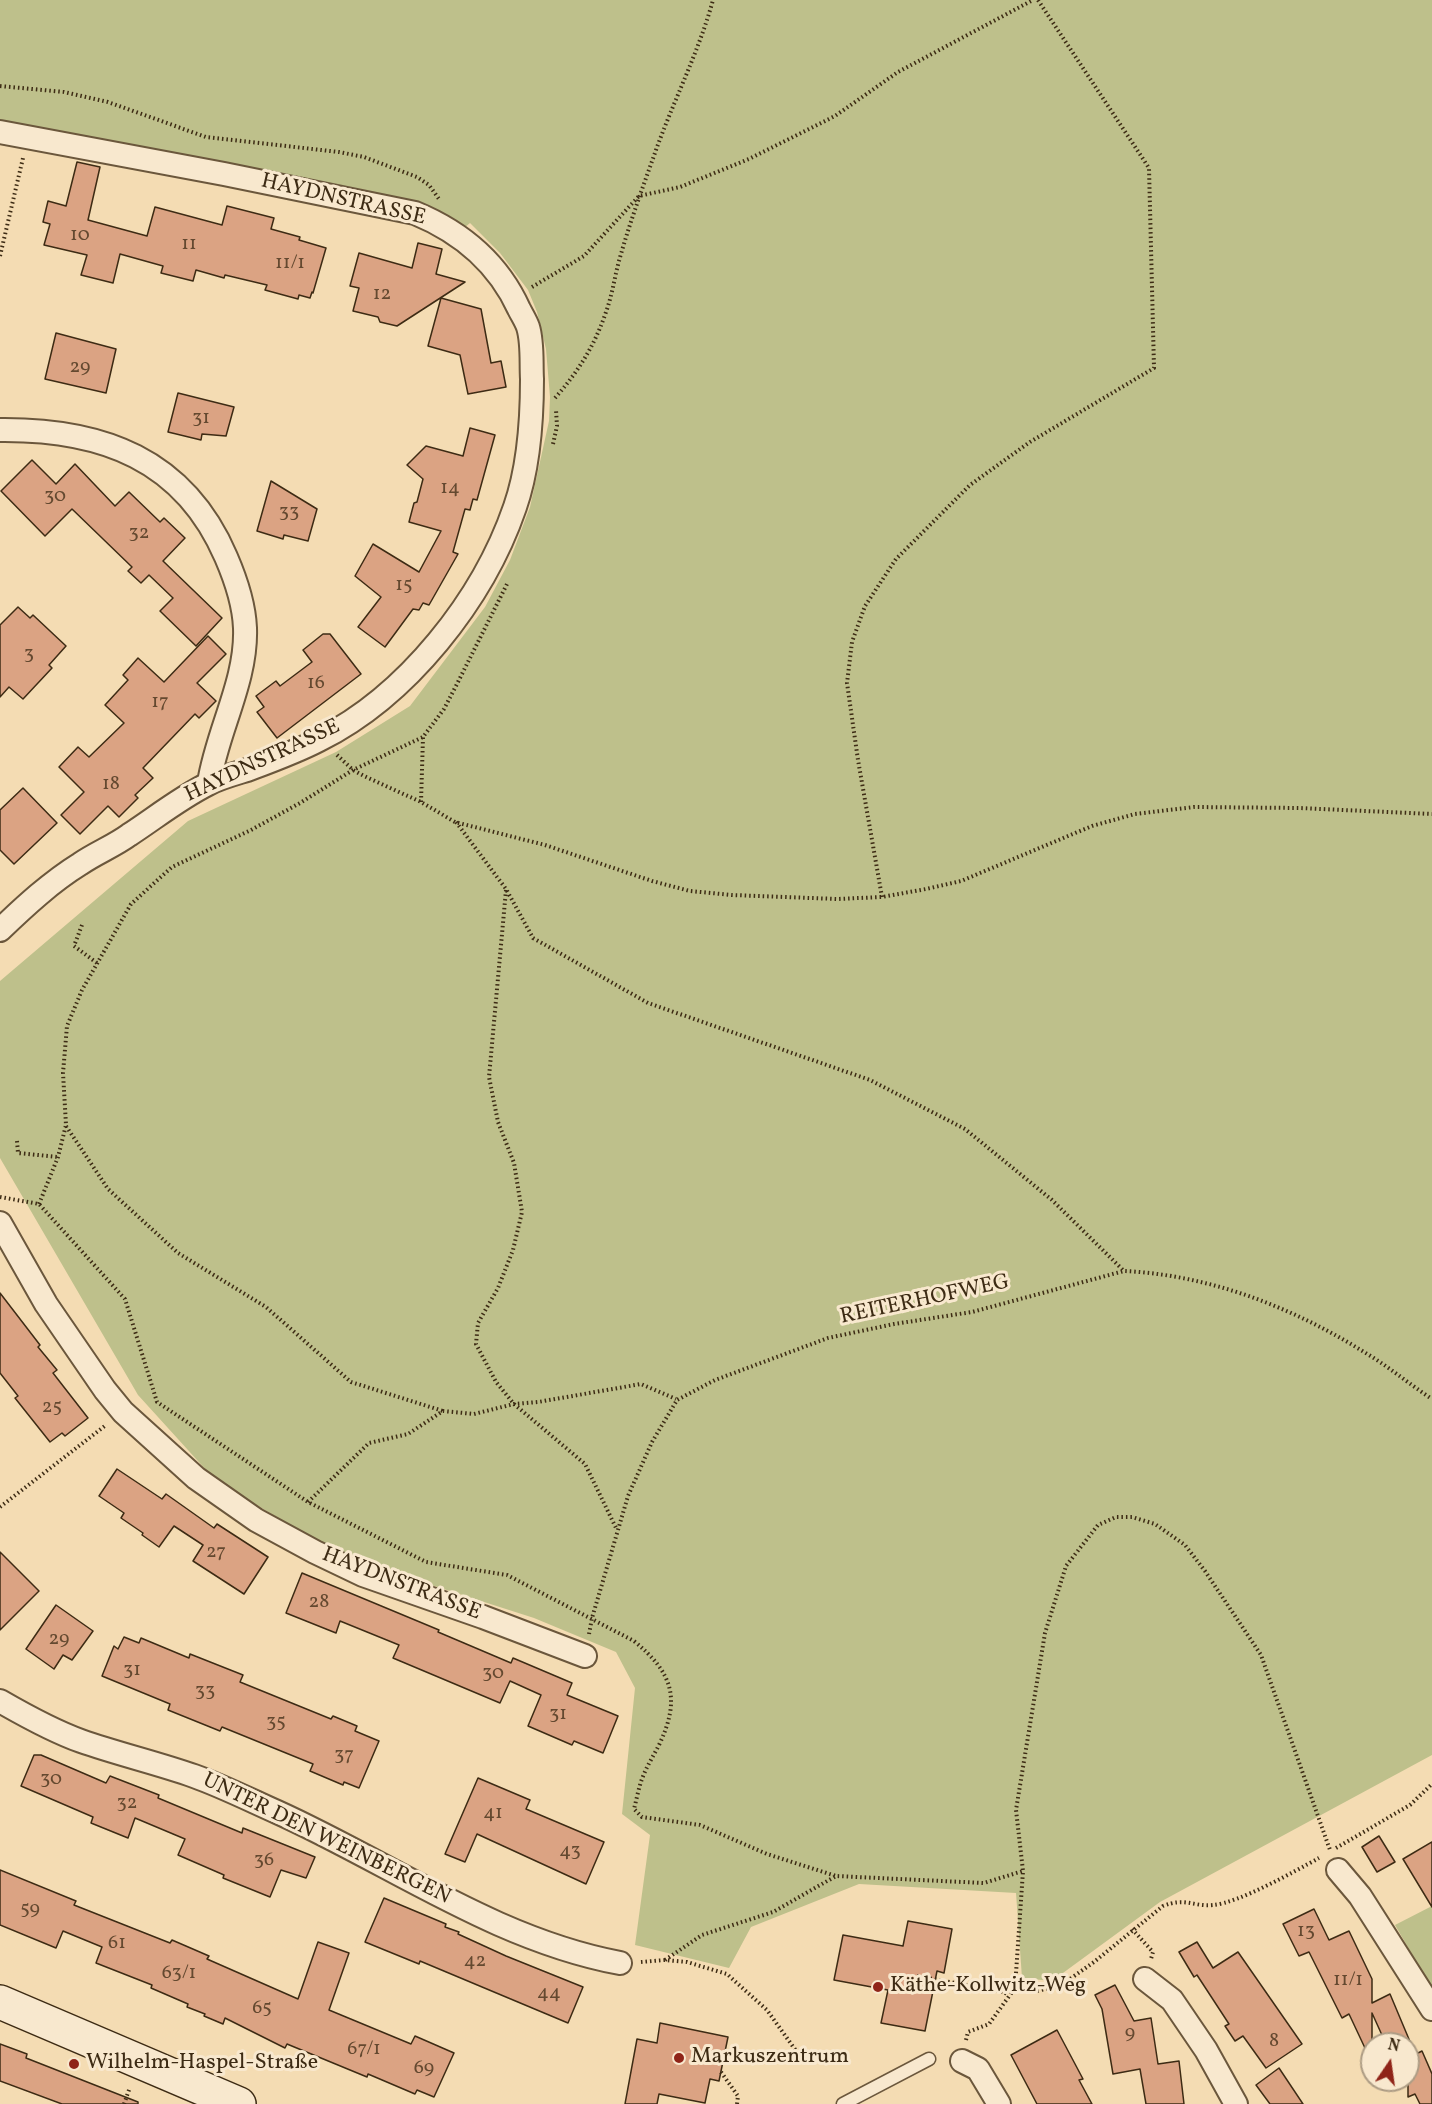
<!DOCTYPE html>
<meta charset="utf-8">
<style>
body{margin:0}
#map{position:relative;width:1432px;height:2104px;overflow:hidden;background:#f4dcb3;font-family:Vollkorn,serif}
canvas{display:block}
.north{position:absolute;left:1360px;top:2032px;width:60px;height:60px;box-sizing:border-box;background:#f8e8ce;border:2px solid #ad9c84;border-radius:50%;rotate:13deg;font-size:16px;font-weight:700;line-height:24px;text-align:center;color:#3d2b14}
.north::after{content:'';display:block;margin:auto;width:21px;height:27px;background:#8f2418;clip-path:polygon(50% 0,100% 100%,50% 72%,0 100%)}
</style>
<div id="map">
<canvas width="1432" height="2104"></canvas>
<div class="north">N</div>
</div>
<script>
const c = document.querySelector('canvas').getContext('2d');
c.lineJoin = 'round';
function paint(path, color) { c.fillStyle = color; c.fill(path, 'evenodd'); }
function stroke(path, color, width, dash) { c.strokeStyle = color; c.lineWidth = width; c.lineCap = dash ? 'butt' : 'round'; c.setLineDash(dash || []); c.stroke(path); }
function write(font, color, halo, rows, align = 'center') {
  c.font = font + ' Vollkorn,serif'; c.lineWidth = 6; c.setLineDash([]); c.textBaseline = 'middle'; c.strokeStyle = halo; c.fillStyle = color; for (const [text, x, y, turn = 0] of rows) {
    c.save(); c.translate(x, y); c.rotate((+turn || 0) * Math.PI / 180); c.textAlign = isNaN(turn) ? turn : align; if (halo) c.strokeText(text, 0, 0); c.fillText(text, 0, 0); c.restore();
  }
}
paint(new Path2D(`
 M0,0H1432V1755L1160,1902L1052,1981L1022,1978L1016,1893L859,1884L751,1927L729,1968L635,1945L650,1835L622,1814L635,1688L616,1652L534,1618L347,1558L217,1482L138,1395L0,1158V981L188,821L336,752L410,706L485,607L510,560L530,507L549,421L550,397L546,349L537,312L528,290L500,253L470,223L464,228L0,122Z
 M1432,1906V1989L1395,1925Z`), '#bec08b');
const building = new Path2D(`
 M77,162L100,167L88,220L147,236L155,207L222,225L227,206L274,218L271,229L300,237L299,240L326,248L313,293L312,292L310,298L299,295L298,299L265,290L267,285L225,275L224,278L196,270L193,281L161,273L163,266L120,254L113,283L81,275L87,255L44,245L50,224L43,222L48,201L66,206Z
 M418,243L442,249L436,274L465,282L397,326L380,322L378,317L353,311L359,288L350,286L359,253L412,268Z
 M441,298L481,309L491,363L501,361L506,387L468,394L460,355L428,346Z
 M56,333L116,349L106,393L45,379Z
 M178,393L234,407L226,436L202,434L201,440L168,432Z
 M470,428L495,435L477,500L473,499L470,510L465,509L453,552L458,554L429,605L423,603L419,610L413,609L385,647L358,627L381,597L355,576L373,544L419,572L441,531L409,522L414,503L417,502L423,479L407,465L426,446L463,456Z
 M32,460L56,484L75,464L115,506L129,492L160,522L164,518L185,538L163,561L222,618L196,646L160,611L173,598L149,575L141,583L128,571L132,567L72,509L45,536L1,491Z
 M271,481L317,509L308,541L284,535L283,539L257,531Z
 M18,607L30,618L33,615L66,646L49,665L52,668L23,699L9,687L0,697V625Z
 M323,634H330L361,674L277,738L257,712L264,707L256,696L276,681L280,686L312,662L303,650Z
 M208,636L226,654L197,683L216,701L199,718L195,714L143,768L153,778L135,795L138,798L119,817L108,806L80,834L61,815L84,792L59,767L78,747L89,757L124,723L105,705L128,680L123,675L138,658L164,682Z
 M23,788L57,823L14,864L0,850V810Z
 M0,1293L40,1345L38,1347L57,1370L53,1373L88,1418L65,1436L62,1433L50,1442L15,1398L18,1396L0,1373Z
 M117,1469L162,1499L166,1494L214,1528L217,1524L268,1557L244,1594L193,1561L203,1545L174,1526L159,1547L142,1535L143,1533L121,1518L124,1513L99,1496Z
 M0,1552L39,1591L0,1630Z
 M302,1573L439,1630L438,1632L511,1663L513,1658L572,1683L567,1695L618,1716L603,1753L574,1741L572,1745L528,1726L541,1695L510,1681L500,1703L393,1658L399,1645L340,1621L336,1633L286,1613Z
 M56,1605L93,1631L72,1660L63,1655L54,1669L26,1649Z
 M124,1637L139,1643L141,1638L189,1658L190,1654L243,1675L240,1682L331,1719L333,1716L357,1726L355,1731L379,1741L359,1788L344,1782L343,1785L310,1771L313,1764L222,1727L220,1731L168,1710L170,1704L102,1676L114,1646L118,1649Z
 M34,1755H41L106,1783L110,1776L159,1795L158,1798L242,1833L243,1828L315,1857L306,1878L281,1870L270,1897L223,1878L224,1875L178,1855L185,1839L135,1818L128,1838L91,1823L93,1817L21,1786Z
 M478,1778L530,1800L526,1809L604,1842L586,1884L477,1834L465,1862L445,1854Z
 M1379,1836L1395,1862L1377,1872L1362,1847Z
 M1432,1842V1907L1403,1859Z
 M0,1870L76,1901L74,1905L170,1943L172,1940L209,1956L207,1959L298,1999L318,1942L349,1953L329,2010L411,2044L415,2036L454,2053L434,2097L417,2090L415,2094L368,2074L367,2077L287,2044L285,2048L225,2018L223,2024L204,2016L205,2014L187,2007L188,2004L151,1988L152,1985L96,1963L102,1947L63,1931L56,1948L0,1925Z
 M384,1898L446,1924L445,1927L459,1932L458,1934L506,1956L583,1987L568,2023L420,1961L419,1964L365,1942Z
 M1314,1909L1329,1940L1349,1931L1372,1979V2003L1390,1994L1411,2044H1386L1372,2013V2063L1349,2014L1342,2018L1309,1952L1299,1956L1283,1924Z
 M908,1921L952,1929L944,1973L937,1971L925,2031L881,2023L888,1990L834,1980L843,1935L903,1946Z
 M1197,1942L1213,1968L1238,1952L1302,2044L1266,2068L1243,2036L1235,2041L1225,2026L1229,2024L1197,1975L1194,1977L1179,1952Z
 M1115,1985L1134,2021L1151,2018L1158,2064L1179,2061L1184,2104H1146L1140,2069L1113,2074L1102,2009L1095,1995Z
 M660,2023L728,2037L719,2081L710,2079L705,2103L659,2094L657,2104H625L637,2039L657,2043Z
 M1057,2030L1083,2079L1079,2080L1092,2104H1037L1011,2055Z
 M0,2044L27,2054L26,2058L138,2102V2104H62L0,2081Z
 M1422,2051L1432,2074V2104H1420L1415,2094L1408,2097V2058Z
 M1279,2068L1303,2104H1270L1256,2085Z`);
paint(building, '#dba383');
stroke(building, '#3d2b14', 1.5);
const lane = new Path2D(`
 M843,2104L929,2059`);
const street = new Path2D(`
 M0,132L224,174L415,213C461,232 498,263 519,309C522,315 526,321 528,327C533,343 531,363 532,379C532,421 529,467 515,507C483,600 407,696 319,740C296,752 271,761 247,770C234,774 219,778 208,784C180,798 155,818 129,835C114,846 96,853 80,864C51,882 25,906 0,930
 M0,430C102,429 184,459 226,557C236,580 244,603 245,628C247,681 217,731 209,783
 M0,1223L46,1304L105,1390L123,1412L196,1478L256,1520L315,1552L363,1575L483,1617L585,1656
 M0,1701C26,1716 53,1731 81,1741C118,1754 157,1763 194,1776C222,1786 250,1800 277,1812C390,1863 496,1940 620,1963
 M1338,1870L1360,1896L1432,2009
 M1145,1979L1172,2000L1206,2050L1236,2104
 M962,2061L978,2069L999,2104`);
const secondary = new Path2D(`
 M0,2002L239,2104`);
stroke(lane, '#6b573c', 15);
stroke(street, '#6b573c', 26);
stroke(secondary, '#3d2b14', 36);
stroke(new Path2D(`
 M0,86L64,92L108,102L206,137L339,152L364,157L417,177L429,185L439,199
 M0,256L23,158
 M532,287L584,256L639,196L680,187L749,159L835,116L898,72L1033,0
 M555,398C578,372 595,345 606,312C613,293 615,273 621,254C631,219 644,184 656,150C674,100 699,51 713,0
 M553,444L557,426L556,410
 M337,755L353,770L364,776L421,802L455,822L545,845L652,881L690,891L732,895L837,899L882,897L926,889L961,881L1092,826L1135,814L1194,807L1299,808L1432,814
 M421,802L423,737
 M456,822L506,889L533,938L648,1003L870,1080L965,1129L1052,1200L1124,1271
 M506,890L489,1077L498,1122L514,1163L522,1212L513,1250L498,1288L478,1323L476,1344L496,1382L514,1404L585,1464L617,1530
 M882,897L858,760L847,683L852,642L865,606L896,559L970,485L1030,442L1154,368L1149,168L1038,0
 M82,925L74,946L97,963
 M66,1126L108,1189L178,1253L266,1307L351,1382L443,1411
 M17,1141L18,1153L58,1157
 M0,1197L39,1204L125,1299L157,1402L308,1502L426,1562L507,1575L634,1641C673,1673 681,1699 659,1745C654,1755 648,1764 644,1774C639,1785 637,1798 634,1809L642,1817L700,1825L767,1854L836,1876
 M39,1204L58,1157L66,1125L63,1073L67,1026L82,990L131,904L172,867L251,830L300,803L353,770L423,737L444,709L457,684L508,582
 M308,1502L369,1443L408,1434L443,1411L474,1414L514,1404L538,1402L641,1384L676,1399
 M0,1507L106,1425
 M589,1634L592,1618L628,1496L652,1442L677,1400L715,1380L828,1338L894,1324L972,1312L1124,1271C1209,1275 1292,1307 1364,1352C1388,1366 1409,1384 1432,1399
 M1336,1848L1410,1805L1432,1784
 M1132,1929L1153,1952L1151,1959
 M665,1960L702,1935L773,1912L836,1876L984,1883L1023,1871
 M641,1962L665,1960L687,1962L727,1974L767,2010L804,2062
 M917,1976L1004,1992L1008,1995
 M1015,1988L1036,1991L1060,1986L1094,1962L1163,1906C1186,1897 1193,1907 1213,1905C1239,1903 1295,1871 1319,1858
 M966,2040L968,2032L989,2024L1015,1988L1023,1871L1016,1810L1045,1633L1066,1566L1098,1525L1116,1517H1132L1155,1524L1185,1545L1205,1571L1261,1655L1330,1850
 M721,2072L738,2096L737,2104
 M124,2104L130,2087`), '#3d2b14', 4, [1.5, 3]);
stroke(lane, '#f8e8ce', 12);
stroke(street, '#f8e8ce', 22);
stroke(secondary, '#f8e8ce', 33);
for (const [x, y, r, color] of [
 [878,1987,6,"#8f2418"],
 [679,2058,6,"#8f2418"],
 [74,2064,6,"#8f2418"]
]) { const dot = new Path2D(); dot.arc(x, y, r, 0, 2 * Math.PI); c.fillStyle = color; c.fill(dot); stroke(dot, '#f8e8ce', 2); }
write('20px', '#644930', null, [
 ["10",80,236],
 ["11",189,245],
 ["11/1",290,264],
 ["12",382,295],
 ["29",80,368],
 ["31",201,419],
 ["14",450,489],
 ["30",55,497],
 ["33",289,513],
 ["32",139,534],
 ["15",404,586],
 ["3",29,655],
 ["16",316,684],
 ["17",160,703],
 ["18",111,785],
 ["25",52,1408],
 ["27",216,1553],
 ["28",319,1603],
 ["29",59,1640],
 ["31",132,1671],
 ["30",493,1674],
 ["33",205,1692],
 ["31",558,1715],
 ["35",276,1723],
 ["37",344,1756],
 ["30",51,1780],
 ["32",127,1804],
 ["41",493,1814],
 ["43",570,1852],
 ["36",264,1861],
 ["59",30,1910],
 ["13",1306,1932],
 ["61",117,1944],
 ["42",475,1962],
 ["63/1",179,1974],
 ["11/1",1348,1981],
 ["44",549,1994],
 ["65",262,2009],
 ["9",1130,2034],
 ["8",1274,2042],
 ["67/1",364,2050],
 ["69",424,2069]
]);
write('22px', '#3d2b14', '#f8e8ce', [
 ["HAYDNSTRASSE",343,201,13],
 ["HAYDNSTRASSE",263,762,-25],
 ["REITERHOFWEG",925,1301,-12],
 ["HAYDNSTRASSE",401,1585,21],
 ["UNTER DEN WEINBERGEN",326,1840,26]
]);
write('22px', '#3d2b14', '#f8e8ce', [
 ["Käthe-Kollwitz-Weg",890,1987],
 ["Markuszentrum",691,2058],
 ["Wilhelm-Haspel-Straße",86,2064]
], 'left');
</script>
